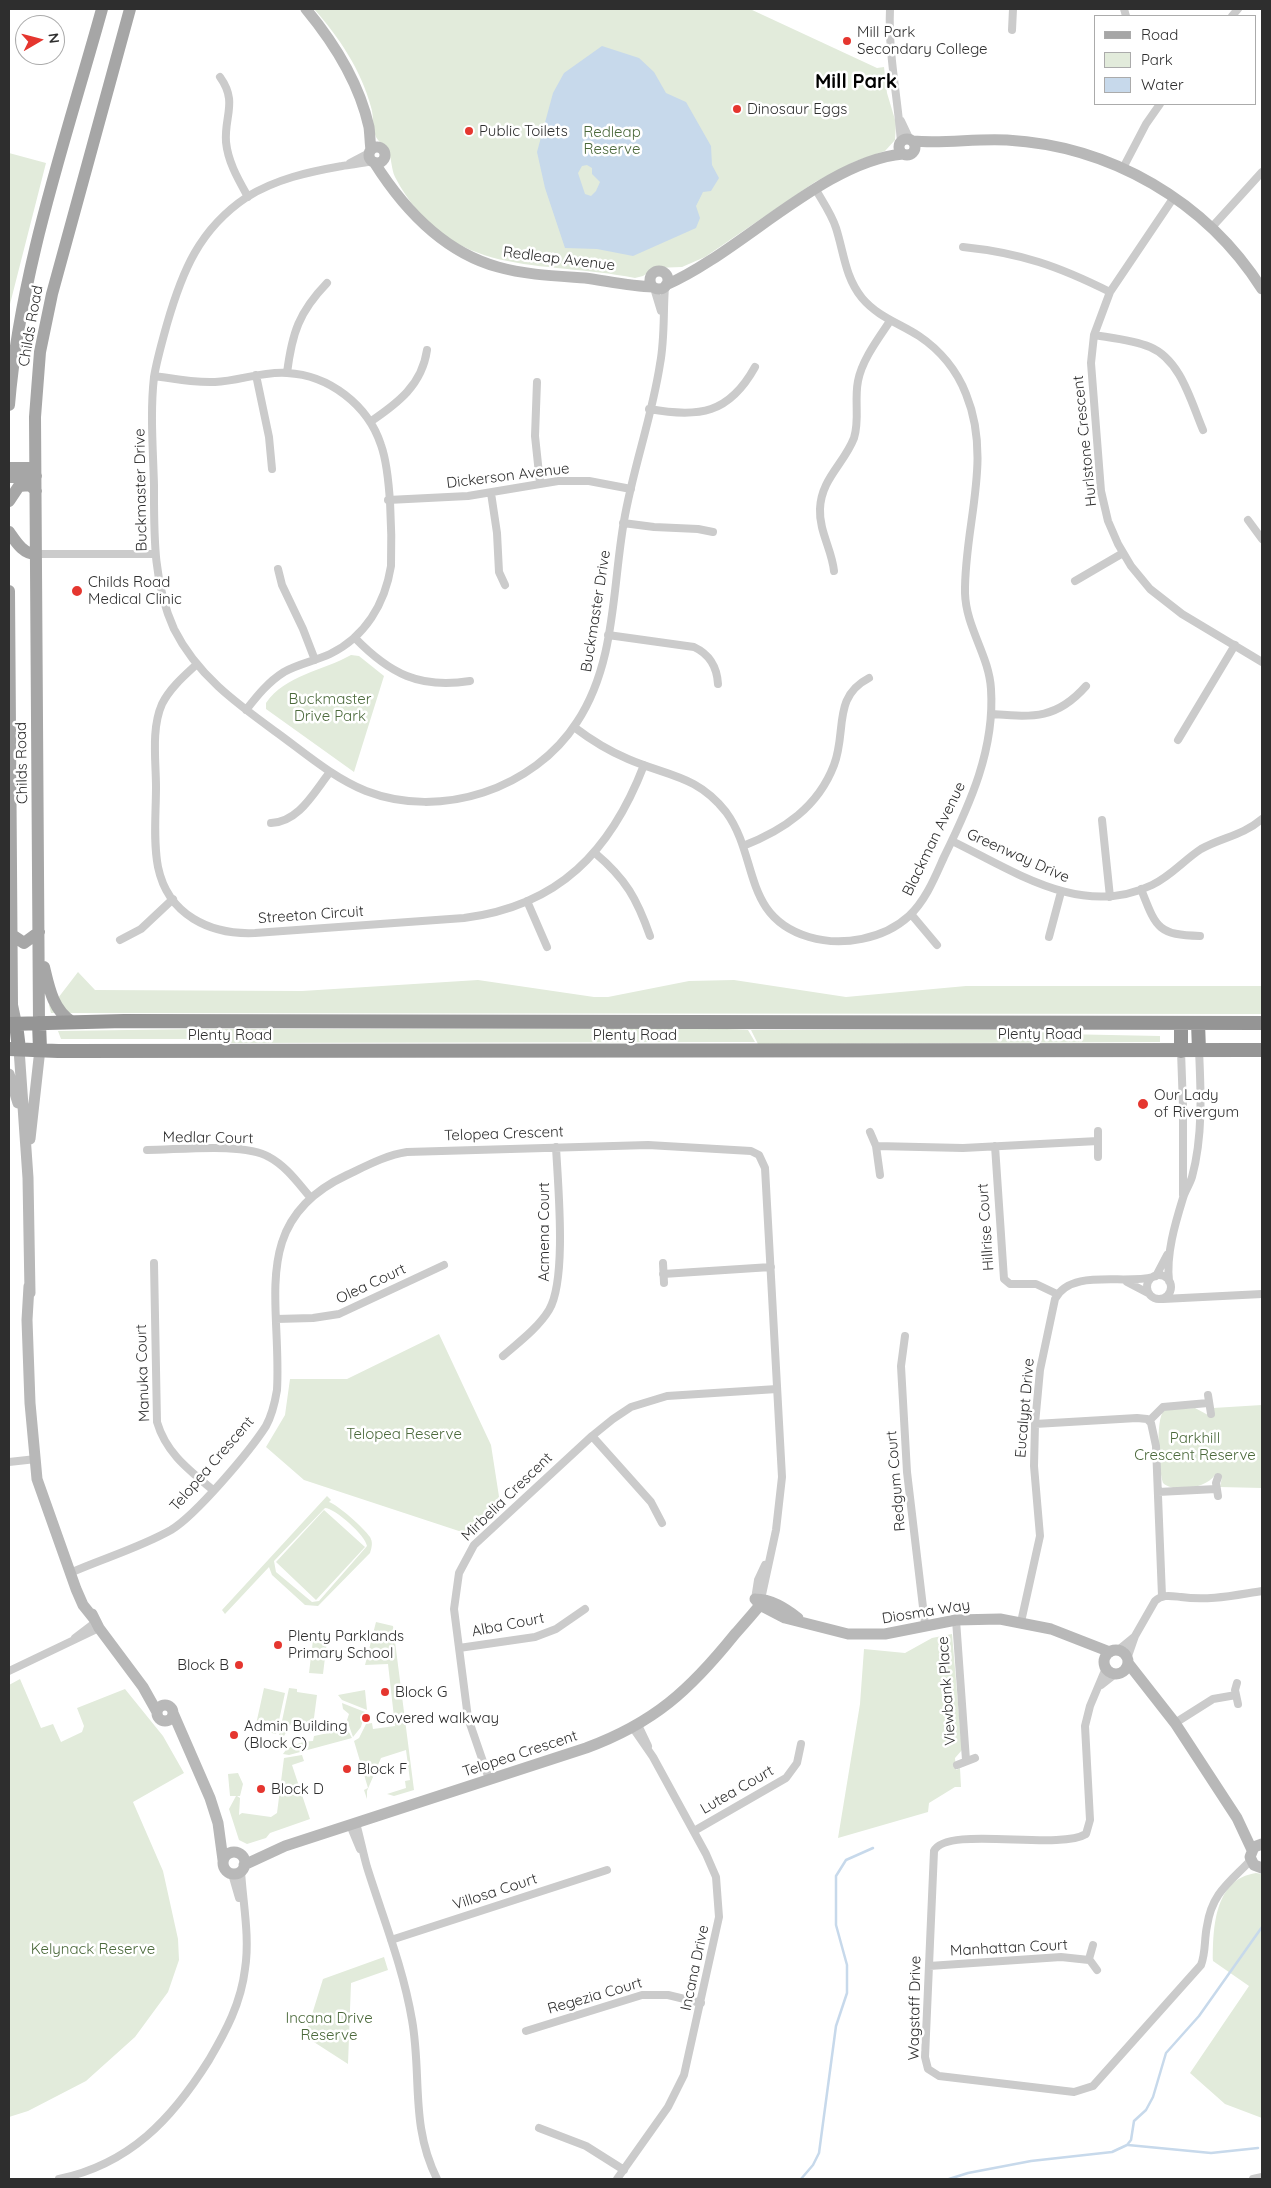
<!DOCTYPE html>
<style>
body{margin:0}
#map{position:relative;width:1271px;height:2188px;overflow:hidden;background:#fff;font-family:Quicksand,sans-serif}
canvas{display:block}
.frame{position:absolute;inset:0;border:10px solid #2e2e2e;pointer-events:none}
.legend{position:absolute;left:1094px;top:15px;width:162px;height:90px;box-sizing:border-box;background:#fff;border:1px solid #ababab;margin:0;padding:6px 9px;list-style:none;font-size:15px;color:#2e2e2e}
.legend li{display:flex;align-items:center;gap:10px;height:25px}
.legend b{width:25px;border:1px solid #ababab}
.north{position:absolute;left:15px;top:15px;width:50px;height:50px;box-sizing:border-box;background:#fff;border:1px solid #ababab;border-radius:50%;rotate:82deg;font-size:14px;font-weight:700;line-height:20px;text-align:center;color:#2e2e2e}
.north::after{content:'';display:block;margin:auto;width:18px;height:22px;background:#e5362f;clip-path:polygon(50% 0,100% 100%,50% 72%,0 100%)}
</style>
<div id="map">
<canvas width="1271" height="2188"></canvas>
<div class="frame"></div>
<ul class="legend">
<li><b style="height:6px;background:#a6a6a6"></b>Road</li>
<li><b style="height:14px;background:#e2ebdb"></b>Park</li>
<li><b style="height:14px;background:#c7d9eb"></b>Water</li>
</ul>
<div class="north">N</div>
</div>
<script>
const c = document.querySelector('canvas').getContext('2d');
c.lineJoin = 'round';
function paint(path, color) { c.fillStyle = color; c.fill(path, 'evenodd'); }
function stroke(path, color, width, dash) { c.strokeStyle = color; c.lineWidth = width; c.lineCap = dash ? 'butt' : 'round'; c.setLineDash(dash || []); c.stroke(path); }
function write(font, color, halo, rows, align = 'center') {
  c.font = font + ' Quicksand,sans-serif'; c.lineWidth = 5; c.setLineDash([]); c.textBaseline = 'middle'; c.strokeStyle = halo; c.fillStyle = color; for (const [text, x, y, turn = 0] of rows) {
    c.save(); c.translate(x, y); c.rotate((+turn || 0) * Math.PI / 180); c.textAlign = isNaN(turn) ? turn : align; if (halo) c.strokeText(text, 0, 0); c.fillText(text, 0, 0); c.restore();
  }
}
paint(new Path2D(`
 M314,9H750L877,68L884,67L887,93L896,123L895,140L885,151L856,161L815,182L705,257L682,267L655,268L643,276L635,278C540,259 450,281 395,177C391,168 392,159 388,151C386,145 379,143 376,137C372,128 374,116 371,107C361,70 339,37 314,9Z
 M9,153L46,163L9,308Z
 M351,655L359,656L384,676L354,772L266,709V703C285,675 323,671 351,655Z
 M78,972L95,990L302,991L478,980L594,997H608L689,981L734,980L846,997L966,986H1262V1014L51,1013L49,1005L55,1002Z
 M198,1029H727L748,1030L755,1042L227,1043L190,1039H61L58,1031Z
 M751,1030H1020L1060,1034L1160,1036V1042L758,1044Z
 M439,1334L491,1445L500,1503L468,1534L304,1480L266,1447L285,1415L290,1379H347Z
 M1262,1405V1488L1220,1487L1222,1477L1215,1475C1206,1488 1175,1494 1163,1483C1159,1469 1155,1421 1164,1410L1195,1408L1208,1415L1213,1408Z
 M327,1496L331,1500L329,1502C338,1505 364,1528 370,1537C373,1542 372,1547 370,1553L318,1606L305,1605L272,1575L269,1567L225,1614L222,1610ZM325,1508C335,1508 366,1536 367,1546L319,1601L312,1602L276,1572L274,1561Z
 M324,1510L365,1547L316,1600L276,1562Z
 M376,1622L393,1626L414,1790L394,1796L387,1794L406,1788L405,1781L410,1780L406,1750L381,1758L367,1791V1799L364,1790L368,1788L354,1741L359,1738L366,1724L372,1723L373,1729L395,1726L388,1664L365,1665Z
 M952,1634L962,1750L955,1758L956,1770L960,1768L961,1787H955L929,1803L928,1812L838,1838L860,1704L864,1649L905,1653L932,1638Z
 M313,1640L327,1641L323,1674L309,1673Z
 M20,1679L41,1728L53,1724L61,1742L82,1732L84,1726L77,1708L125,1689L163,1736L184,1773L133,1802L163,1871L178,1939L179,1960L168,1992L135,2037L86,2081L28,2111L9,2117V1685Z
 M264,1688L285,1693L276,1734L255,1729Z
 M289,1688L297,1689V1692L317,1695L312,1733L292,1730V1722L284,1736L279,1735Z
 M365,1690L367,1710L342,1700L338,1695Z
 M342,1703L365,1712L361,1727L353,1737L347,1720L349,1714L343,1709Z
 M346,1727L352,1738L289,1755L283,1754C288,1745 304,1741 313,1741L314,1736L333,1732Z
 M302,1755L304,1761L292,1765L310,1819L270,1833L266,1838L247,1844L239,1840L229,1809L236,1796H230L228,1774L238,1773L243,1784L240,1796H237L240,1798L239,1815L242,1813L271,1817L277,1813L284,1758Z
 M1256,1873L1262,1874V2118L1225,2104L1190,2073L1249,1986L1213,1961C1213,1929 1214,1879 1256,1873Z
 M384,1957L388,1970L351,1983L348,2064L303,2035L309,2024L323,1979Z`), '#e2ebdb');
paint(new Path2D(`
 M602,46L639,58L654,72L666,93L686,102L711,146L712,165L719,178L711,191L703,192L696,206L700,218L696,228L633,256L597,249L565,248L545,188L537,152L553,93L564,73ZM587,165L592,168V174L600,182L596,191L591,196L585,194L578,173L582,166Z`), '#c7d9eb');
stroke(new Path2D(`
 M1128,2145L1211,2153L1258,2148
 M801,2179L813,2165L819,2153L836,2026L847,1993V1965L836,1925V1876L846,1860L873,1848
 M949,2179L968,2173L1031,2161L1112,2152L1127,2145L1131,2140L1134,2121L1146,2110L1153,2097L1166,2053L1199,2016L1262,1927`), '#c7d9eb', 2.5);
stroke(new Path2D(`
 M890,9C888,54 898,98 901,143
 M1124,9L1126,16
 M1232,16L1238,9
 M1012,30L1013,9
 M220,77C238,102 224,116 226,142C228,162 238,179 248,197
 M901,121L910,140
 M372,161C362,164 352,164 342,166C308,172 276,179 247,197C199,229 182,272 167,324C162,342 157,359 154,377C150,412 153,449 154,485C154,534 153,583 174,629C197,675 236,703 276,732C305,753 332,777 366,791C441,820 534,789 577,722C616,663 612,589 624,521C633,468 652,417 660,364C665,338 663,312 665,287
 M350,163L369,153
 M1123,168L1146,124L1160,104
 M1174,197L1110,292L1094,335L1091,363L1101,491L1108,521L1118,544L1131,566L1150,589L1182,614L1262,662
 M1212,227L1262,172
 M963,247C1021,253 1058,266 1110,292
 M654,288L661,311
 M1094,335C1112,338 1133,340 1150,347C1181,360 1191,402 1203,430
 M287,373C292,333 299,312 327,283
 M256,375L269,437L272,469
 M155,376C175,379 195,383 215,382C239,381 263,371 287,373C329,375 368,405 381,445C391,473 392,535 391,566C385,604 365,637 330,654C315,661 298,664 284,672C268,682 257,696 246,710
 M537,382L535,436L540,483
 M649,409C699,418 729,414 755,367
 M370,422C398,403 422,385 427,350
 M491,493L497,533L499,572L505,585
 M388,500L468,496L558,481H589L631,489
 M1248,520L1262,539
 M623,523L654,527L698,529L713,532
 M36,554H155
 M278,569L282,585L303,629L315,660
 M834,571C832,550 819,531 820,509C821,479 844,464 854,438C860,419 854,401 858,381C862,360 878,339 890,321
 M1075,581L1123,553
 M608,635L694,647C709,654 717,667 718,684
 M355,638C390,674 420,689 470,681
 M197,664C184,676 170,688 162,704C151,729 156,761 156,787C156,813 153,841 158,867C168,915 210,935 255,933L464,918C559,906 611,851 644,765
 M991,714C1032,717 1056,720 1086,686
 M574,727C591,740 609,751 628,759C667,776 697,775 726,812C759,857 742,917 809,937C842,947 884,939 909,916C926,900 935,877 944,857C970,804 995,749 991,689C989,655 966,628 965,593C964,525 993,460 966,394C957,371 940,350 919,336C899,323 878,317 862,298C845,277 844,253 836,228C832,215 823,202 816,190
 M1178,740L1235,645
 M1102,820L1110,897
 M271,823C299,822 314,792 330,772
 M952,841C1014,871 1082,919 1152,885C1171,876 1184,860 1201,849C1222,837 1242,836 1262,819
 M743,846C784,830 818,807 834,765C847,731 832,697 869,678
 M595,853C626,879 637,899 650,936
 M1141,889C1156,927 1157,935 1200,936
 M527,901L547,947
 M911,914L937,945
 M1049,937L1061,892
 M120,940L141,929L173,899
 M1181,1051L1183,1107V1195
 M1098,1131V1157
 M870,1132L876,1146
 M995,1146L1004,1279L1010,1284H1036L1057,1294
 M147,1150C178,1150 244,1142 269,1157C286,1166 298,1183 310,1197
 M880,1175L876,1146L963,1148L1098,1141
 M154,1263L157,1422C166,1453 189,1470 213,1490
 M663,1263L664,1283
 M663,1274L771,1267
 M1147 1287a12 12 0 1 1 24 0a12 12 0 1 1-24 0Z
 M1156,1276L1167,1255
 M1169,1281C1166,1254 1175,1224 1183,1198C1185,1191 1190,1184 1192,1177C1203,1137 1201,1092 1199,1050
 M1127,1282L1148,1293
 M1163,1299L1262,1294
 M276,1319L313,1318L339,1314L444,1265
 M905,1336L901,1366L907,1472L925,1624
 M503,1356C519,1342 538,1328 549,1310C567,1280 558,1186 556,1147
 M1208,1395L1211,1414
 M1149,1421L1163,1407L1208,1403
 M1035,1424L1137,1418L1147,1419L1151,1423L1156,1446L1162,1596
 M592,1436L651,1502L662,1523
 M9,1462L36,1459
 M1218,1477L1216,1483L1218,1496
 M1158,1492L1216,1489
 M70,1573C104,1558 139,1548 171,1530C196,1515 250,1451 266,1426C272,1415 275,1402 277,1390C282,1303 248,1221 347,1175C366,1166 386,1155 407,1152L648,1145L751,1151L759,1155L765,1168L782,1477L776,1530L760,1604
 M755,1599L758,1580L765,1565
 M956,1620L966,1760
 M1021,1622L1040,1536L1034,1466L1035,1424L1040,1370L1055,1299C1071,1268 1124,1285 1153,1277
 M75,1638L96,1622
 M459,1648L535,1637L556,1629L585,1609
 M1117,1651L1134,1637
 M1127,1659L1135,1636L1155,1601C1162,1594 1171,1596 1181,1597C1209,1601 1235,1595 1262,1591
 M1106,1668L1090,1706L1085,1726L1090,1820L1086,1834C1058,1851 946,1825 934,1851L925,2057L928,2069L939,2076L1074,2092L1093,2086L1201,1965C1206,1952 1204,1940 1207,1926C1212,1893 1229,1883 1251,1860
 M9,1671L99,1628
 M1237,1683L1235,1690L1238,1704
 M1101,1685L1115,1674
 M1175,1723L1213,1699L1236,1695
 M638,1725L648,1746
 M957,1765L975,1758
 M489,1779L468,1718L454,1609L459,1573L474,1545L592,1436L613,1419L631,1407L667,1396L777,1389
 M356,1823C360,1837 363,1853 367,1867C383,1918 403,1967 412,2020C422,2076 410,2125 437,2179
 M350,1825L360,1849
 M694,1831L786,1778L797,1763L801,1744
 M232,1874L239,1898
 M391,1940L607,1870
 M1093,1945L1089,1959L1097,1970
 M929,1966L1061,1957L1089,1960
 M526,2031L642,1995H668L701,2003
 M539,2128L586,2146L624,2170
 M59,2179C130,2164 172,2119 209,2060C226,2031 241,2003 245,1969C250,1937 243,1904 241,1871
 M617,2179L668,2107L684,2075L719,1917L716,1877L706,1854L653,1757L633,1728
 M1253,2179L1262,2177`), '#cbcbcb', 8);
stroke(new Path2D(`
 M306,9C335,44 359,82 369,127C370,135 370,143 371,150
 M899 147a8 8 0 1 1 16 0a8 8 0 1 1-16 0Z
 M913,141C945,144 976,138 1007,140C1111,146 1206,201 1262,289
 M369 155a8 8 0 1 1 16 0a8 8 0 1 1-16 0Z
 M374,162C403,208 443,252 498,267C526,275 556,276 585,278C607,281 630,286 653,287
 M650 280a9 9 0 1 1 18 0a9 9 0 1 1-18 0Z
 M666,285C740,253 824,161 903,154
 M19,1049L28,1178L30,1293
 M9,1074L18,1103
 M30,1139L40,1049
 M29,1286L27,1320L30,1403L37,1479L76,1589L83,1605L95,1620
 M755,1599L760,1605L785,1618L848,1634H885L956,1620L1000,1619L1051,1629L1110,1652
 M755,1599C771,1599 785,1608 798,1618
 M92,1614L99,1628L143,1687L157,1712
 M1104 1662a12 12 0 1 1 24 0a12 12 0 1 1-24 0Z
 M1128,1663L1175,1723L1237,1818L1252,1850
 M157 1713a8 8 0 1 1 16 0a8 8 0 1 1-16 0Z
 M173,1713L210,1798L218,1823L223,1860
 M1262,1844L1254,1847L1250,1857L1254,1865L1262,1868
 M223 1863a11 11 0 1 1 22 0a11 11 0 1 1-22 0Z
 M244,1865L285,1846L586,1748C654,1723 690,1690 735,1634C743,1625 752,1615 760,1605`), '#b8b8b8', 11);
stroke(new Path2D(`
 M9,405C20,270 66,139 102,9
 M9,468H31
 M9,477L36,476
 M9,501L19,486L30,485L36,491
 M9,532C16,542 23,554 36,554
 M9,591L12,1005L16,1024
 M12,935L24,943L39,932
 M44,967C49,988 53,1010 72,1022
 M39,1023L35,417L40,352L52,294L130,9`), '#a6a6a6', 12);
stroke(new Path2D(`
 M39,1023L40,1049
 M1181,1023V1051
 M1198,1023L1199,1050
 M9,1024L124,1021L1262,1023
 M16,1024L19,1049
 M9,1049L58,1051L1262,1050`), '#959595', 14);
for (const [x, y, r, color] of [
 [847,41,5,"#e5362f"],
 [737,109,5,"#e5362f"],
 [469,131,5,"#e5362f"],
 [77,591,6,"#e5362f"],
 [1143,1104,6,"#e5362f"],
 [278,1645,5,"#e5362f"],
 [239,1665,5,"#e5362f"],
 [385,1692,5,"#e5362f"],
 [366,1718,5,"#e5362f"],
 [234,1735,5,"#e5362f"],
 [347,1769,5,"#e5362f"],
 [261,1789,5,"#e5362f"]
]) { const dot = new Path2D(); dot.arc(x, y, r, 0, 2 * Math.PI); c.fillStyle = color; c.fill(dot); stroke(dot, '#fff', 2); }
write('15px', '#2e2e2e', '#fff', [
 ["Mill Park",857,32],
 ["Secondary College",857,49],
 ["Dinosaur Eggs",747,109],
 ["Public Toilets",479,131],
 ["Childs Road",88,582],
 ["Medical Clinic",88,599],
 ["Our Lady",1154,1095],
 ["of Rivergum",1154,1112],
 ["Plenty Parklands",288,1636],
 ["Primary School",288,1653],
 ["Block B",229,1665,"right"],
 ["Block G",395,1692],
 ["Covered walkway",376,1718],
 ["Admin Building",244,1726],
 ["(Block C)",244,1743],
 ["Block F",357,1769],
 ["Block D",271,1789]
], 'left');
write('15px', '#4b693b', '#fff', [
 ["Redleap",612,132],
 ["Reserve",612,149],
 ["Buckmaster",330,699],
 ["Drive Park",330,716],
 ["Telopea Reserve",404,1434],
 ["Parkhill",1195,1438],
 ["Crescent Reserve",1195,1455],
 ["Kelynack Reserve",93,1949],
 ["Incana Drive",329,2018],
 ["Reserve",329,2035]
]);
write('15px', '#2e2e2e', '#fff', [
 ["Redleap Avenue",559,259,7],
 ["Childs Road",31,326,-80],
 ["Hurlstone Crescent",1085,441,-96],
 ["Dickerson Avenue",508,476,-7],
 ["Buckmaster Drive",141,490,-91],
 ["Buckmaster Drive",596,611,-81],
 ["Childs Road",22,763,-91],
 ["Blackman Avenue",934,839,-64],
 ["Greenway Drive",1018,856,24],
 ["Streeton Circuit",311,915,-4],
 ["Plenty Road",1040,1034],
 ["Plenty Road",230,1035],
 ["Plenty Road",635,1035],
 ["Telopea Crescent",504,1134,-2],
 ["Medlar Court",208,1138,1],
 ["Hillrise Court",986,1227,-94],
 ["Acmena Court",544,1232,-90],
 ["Olea Court",371,1284,-25],
 ["Manuka Court",143,1373,-92],
 ["Eucalypt Drive",1025,1408,-85],
 ["Telopea Crescent",212,1464,-49],
 ["Redgum Court",896,1481,-95],
 ["Mirbelia Crescent",507,1497,-44],
 ["Diosma Way",926,1612,-9],
 ["Alba Court",508,1625,-11],
 ["Viewbank Place",947,1691,-94],
 ["Telopea Crescent",520,1754,-18],
 ["Lutea Court",737,1790,-30],
 ["Villosa Court",495,1892,-18],
 ["Manhattan Court",1009,1948,-3],
 ["Incana Drive",695,1968,-78],
 ["Regezia Court",595,1996,-16],
 ["Wagstaff Drive",915,2008,-89]
]);
write('bold 20px', '#000', '#fff', [
 ["Mill Park",856,82]
]);
</script>
